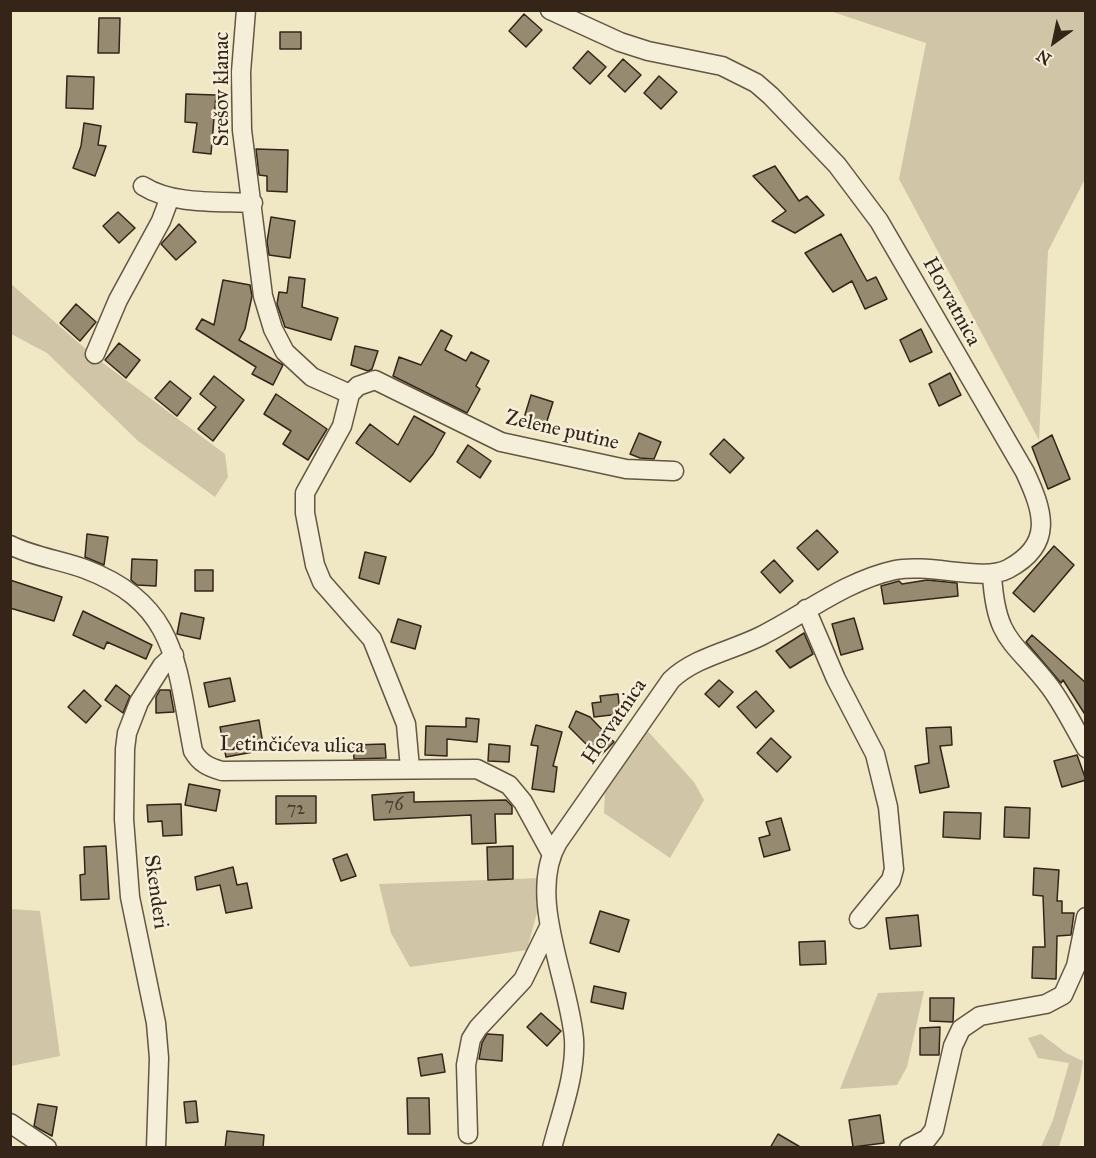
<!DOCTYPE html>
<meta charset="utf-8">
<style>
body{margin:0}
#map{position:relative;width:1096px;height:1158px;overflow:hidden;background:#f0e7c4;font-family:"IM FELL Great Primer",serif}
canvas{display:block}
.frame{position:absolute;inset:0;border:12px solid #342518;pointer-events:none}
.north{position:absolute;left:1024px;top:12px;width:60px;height:60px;-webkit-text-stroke:4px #f5efd9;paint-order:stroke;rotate:213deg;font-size:16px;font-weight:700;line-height:24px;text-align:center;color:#342518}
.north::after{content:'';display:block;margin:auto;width:21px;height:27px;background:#342518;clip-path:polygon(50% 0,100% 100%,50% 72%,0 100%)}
</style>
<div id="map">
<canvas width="1096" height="1158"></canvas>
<div class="frame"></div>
<div class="north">N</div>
</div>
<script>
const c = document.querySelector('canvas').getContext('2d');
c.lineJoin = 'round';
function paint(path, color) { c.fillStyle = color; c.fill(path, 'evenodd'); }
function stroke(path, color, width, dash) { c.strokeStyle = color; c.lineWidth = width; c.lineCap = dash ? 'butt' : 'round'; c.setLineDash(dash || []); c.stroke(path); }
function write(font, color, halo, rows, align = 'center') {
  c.font = font + ' "IM FELL Great Primer",serif'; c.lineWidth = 5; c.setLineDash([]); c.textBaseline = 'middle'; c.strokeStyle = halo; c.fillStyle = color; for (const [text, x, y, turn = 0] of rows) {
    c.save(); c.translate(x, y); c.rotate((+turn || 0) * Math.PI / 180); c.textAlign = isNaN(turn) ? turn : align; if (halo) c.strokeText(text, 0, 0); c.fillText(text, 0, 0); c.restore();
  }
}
paint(new Path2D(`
 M830,11H1085V179L1048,251L1039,440L899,179L926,43Z
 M10,283L95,357L225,454L228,477L215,497L138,441L47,353L11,334Z
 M645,728L694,782L704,800L670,858L604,813L605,787Z
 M540,878L539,905L527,950L410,967L391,933L379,884Z
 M11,909L40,911L60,1056L11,1066Z
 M924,991L907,1067L897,1085L840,1089L878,993Z
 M1041,1034L1066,1053L1083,1061L1080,1080L1059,1147H1041L1053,1120L1069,1063L1038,1058L1028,1038Z`), '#d0c6a7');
const building = new Path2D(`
 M524,14L542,30L526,47L509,31Z
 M99,18H120L119,53H98Z
 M280,32H301V49H280Z
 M588,51L606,67L590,84L573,68Z
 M623,59L641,75L625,92L608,76Z
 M67,76L94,77L93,109L66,108Z
 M659,76L677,92L661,109L644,93Z
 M186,94L216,95L211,154L193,152L197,123L185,122Z
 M84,123L101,126L98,145L106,146L95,176L73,168L81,146Z
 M256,149L288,150L287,192L267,191V176L259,175Z
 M775,166L799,201L807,196L824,215L795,233L772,221L786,211L753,176Z
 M118,212L135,228L119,243L103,226Z
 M271,217L295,221L290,258L269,255L267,242Z
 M179,224L196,242L176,260L161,244Z
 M841,234L867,281L876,277L887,299L865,309L852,281L833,292L805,253Z
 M289,277L305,279L302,307L338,318L331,340L285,327L277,304L279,292L287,293Z
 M223,280L250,285L252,296L245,329L239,340L283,365L273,385L252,374L256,367L196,329L202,319L214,325Z
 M76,304L96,322L80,341L60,323Z
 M921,329L932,352L910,362L900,340Z
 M441,330L452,336L445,350L466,361L471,352L489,361L476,386L480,389L467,413L393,376L399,357L421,365Z
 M119,343L140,360L126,378L105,360Z
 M355,346L378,351L372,369L368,371L351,365Z
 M950,373L961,395L939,406L929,384Z
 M214,376L244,400L213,441L198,429L216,407L200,394Z
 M170,381L191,398L177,416L155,398Z
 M276,394L327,429L308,460L283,444L291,431L264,414Z
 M531,395L553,402L546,424L524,418Z
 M414,416L445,433L433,454L410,482L356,443L370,424L398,445Z
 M639,433L661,442L654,459L640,458L630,454Z
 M1052,435L1070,479L1048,489L1032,447Z
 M724,439L744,458L730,473L710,454Z
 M468,445L491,461L480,478L457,462Z
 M817,530L838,552L818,570L797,548Z
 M87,534L108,537L104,565L85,557Z
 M1054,546L1074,565L1034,612L1013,593Z
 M365,552L386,557L379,584L359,578Z
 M132,559L157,560L156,586L137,585L131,580Z
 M774,560L793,581L780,593L761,572Z
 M195,570H213V591H195Z
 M10,580L62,597L54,621L10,608Z
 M927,580L957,583L958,596L884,604L881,586L899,581L902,584Z
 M83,611L152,645L146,659L107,642L104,649L73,635Z
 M181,613L204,618L200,639L177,634Z
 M854,618L863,649L841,655L832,624Z
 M398,619L421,626L415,649L391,642Z
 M804,633L813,654L790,668L776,651Z
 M1032,635L1086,683V716L1063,680L1061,683L1026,642Z
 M230,678L235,701L209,707L204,683Z
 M719,680L733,692L719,707L705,694Z
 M116,685L130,696L123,713L105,700Z
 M84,690L101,706L86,723L68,707Z
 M160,690H170L174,712L156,713V697Z
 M756,691L774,711L756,728L737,707Z
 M618,694L620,714L594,717L592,703L601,702L600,696Z
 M576,711L590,717L614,742L599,757L569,727Z
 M466,718L479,719L477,742L447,739V756L425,755L426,726L466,727Z
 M259,720L264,750L226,757L220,727Z
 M536,725L562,732L553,766L557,767L554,792L532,789L538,746L531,745Z
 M951,727L952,745L940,746L949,787L920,793L915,766L929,763L926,728Z
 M771,738L791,757L777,772L757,753Z
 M385,744L386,758L354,759L353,745Z
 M489,744L510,746L509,762L488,761Z
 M1077,755L1086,780L1062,787L1054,761Z
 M189,784L220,790L216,811L185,805Z
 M414,792V802L506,800L512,806V814H495L496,843L472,844L471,815L374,820L372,795Z
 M276,796H316V823L276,824Z
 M181,804L182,835L163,836L162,821L148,822L147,805Z
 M1005,807L1030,808L1029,838L1004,837Z
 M944,812L981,813L980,839L943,837Z
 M781,818L790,850L764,857L759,838L770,835L766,822Z
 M106,846L109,899L81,900L80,875L85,874L84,847Z
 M513,846V879L488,880L487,847Z
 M347,854L356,876L341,881L333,859Z
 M233,867L237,885L247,883L252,908L226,913L220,885L197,890L195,877Z
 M1034,868L1059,870L1057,901H1062V913H1074L1071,935L1057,936L1056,979L1032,978L1033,947H1045L1043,896L1033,895Z
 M600,911L629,920L619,952L590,943Z
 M918,915L921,946L890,949L886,918Z
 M825,941L826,964L800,965L799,942Z
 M594,986L626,993L623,1009L591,1002Z
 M930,998H954L953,1022L930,1021Z
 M541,1013L561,1031L547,1046L527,1027Z
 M940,1027L939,1055H920V1028Z
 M487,1034L503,1035L502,1061L479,1059L482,1043Z
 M442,1054L445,1072L421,1076L418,1058Z
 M407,1098H429L430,1134H408Z
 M196,1101L198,1122L186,1123L184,1102Z
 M38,1104L57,1107L52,1136L34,1126Z
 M880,1115L884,1143L853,1147L849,1120Z
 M227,1131L264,1135L263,1148H225Z
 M778,1134L802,1148H770Z`);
paint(building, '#968a71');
stroke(building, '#342518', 1.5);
const minor = new Path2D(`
 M246,10L241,72L242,130L263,296L273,329L285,352L312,377L350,394L342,426L305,493V513L315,565L322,582L372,639L406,724L410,768
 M550,10L620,42L648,51L722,66L756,83L771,96L837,165L879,221L1025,472C1043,511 1055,544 1008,569C984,582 929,563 895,570C845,581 805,614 761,636C731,651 695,657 671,680L558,842C526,896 569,979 574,1039C576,1075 561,1113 552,1148
 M143,186C173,205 219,201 253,203
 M95,354L118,300L161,221L170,197
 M350,394L358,386L375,380L501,442L626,469L674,471
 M10,545C34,557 61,560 85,569C178,604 176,665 193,751C200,763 208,767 222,771L477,769L509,785L523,802L551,853
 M992,575C996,642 1014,640 1050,687C1064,706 1074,727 1086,748
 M806,609L836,679L875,754L888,807L894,869L891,880L859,919
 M10,1123L47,1148
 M468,1134L466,1065L471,1039L478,1028L523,980L549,927
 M156,1148L159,1058L156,1023L130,897L124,819L125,749L127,733L139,702L162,666L174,655
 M909,1148L927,1139L934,1130L953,1046L961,1029L980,1016L1046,1004L1063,995L1076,966L1086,917`);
stroke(minor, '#635643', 21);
stroke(minor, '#f5efd9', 18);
write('18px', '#4c3e2e', null, [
 ["76",394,806],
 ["72",296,810]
]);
write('21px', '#342518', '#f5efd9', [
 ["Srešov klanac",223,89,-90],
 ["Horvatnica",951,302,61],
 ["Zelene putine",562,431,13],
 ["Horvatnica",615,722,-56],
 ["Letinčićeva ulica",292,746,1],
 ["Skenderi",155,892,82]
]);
</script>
